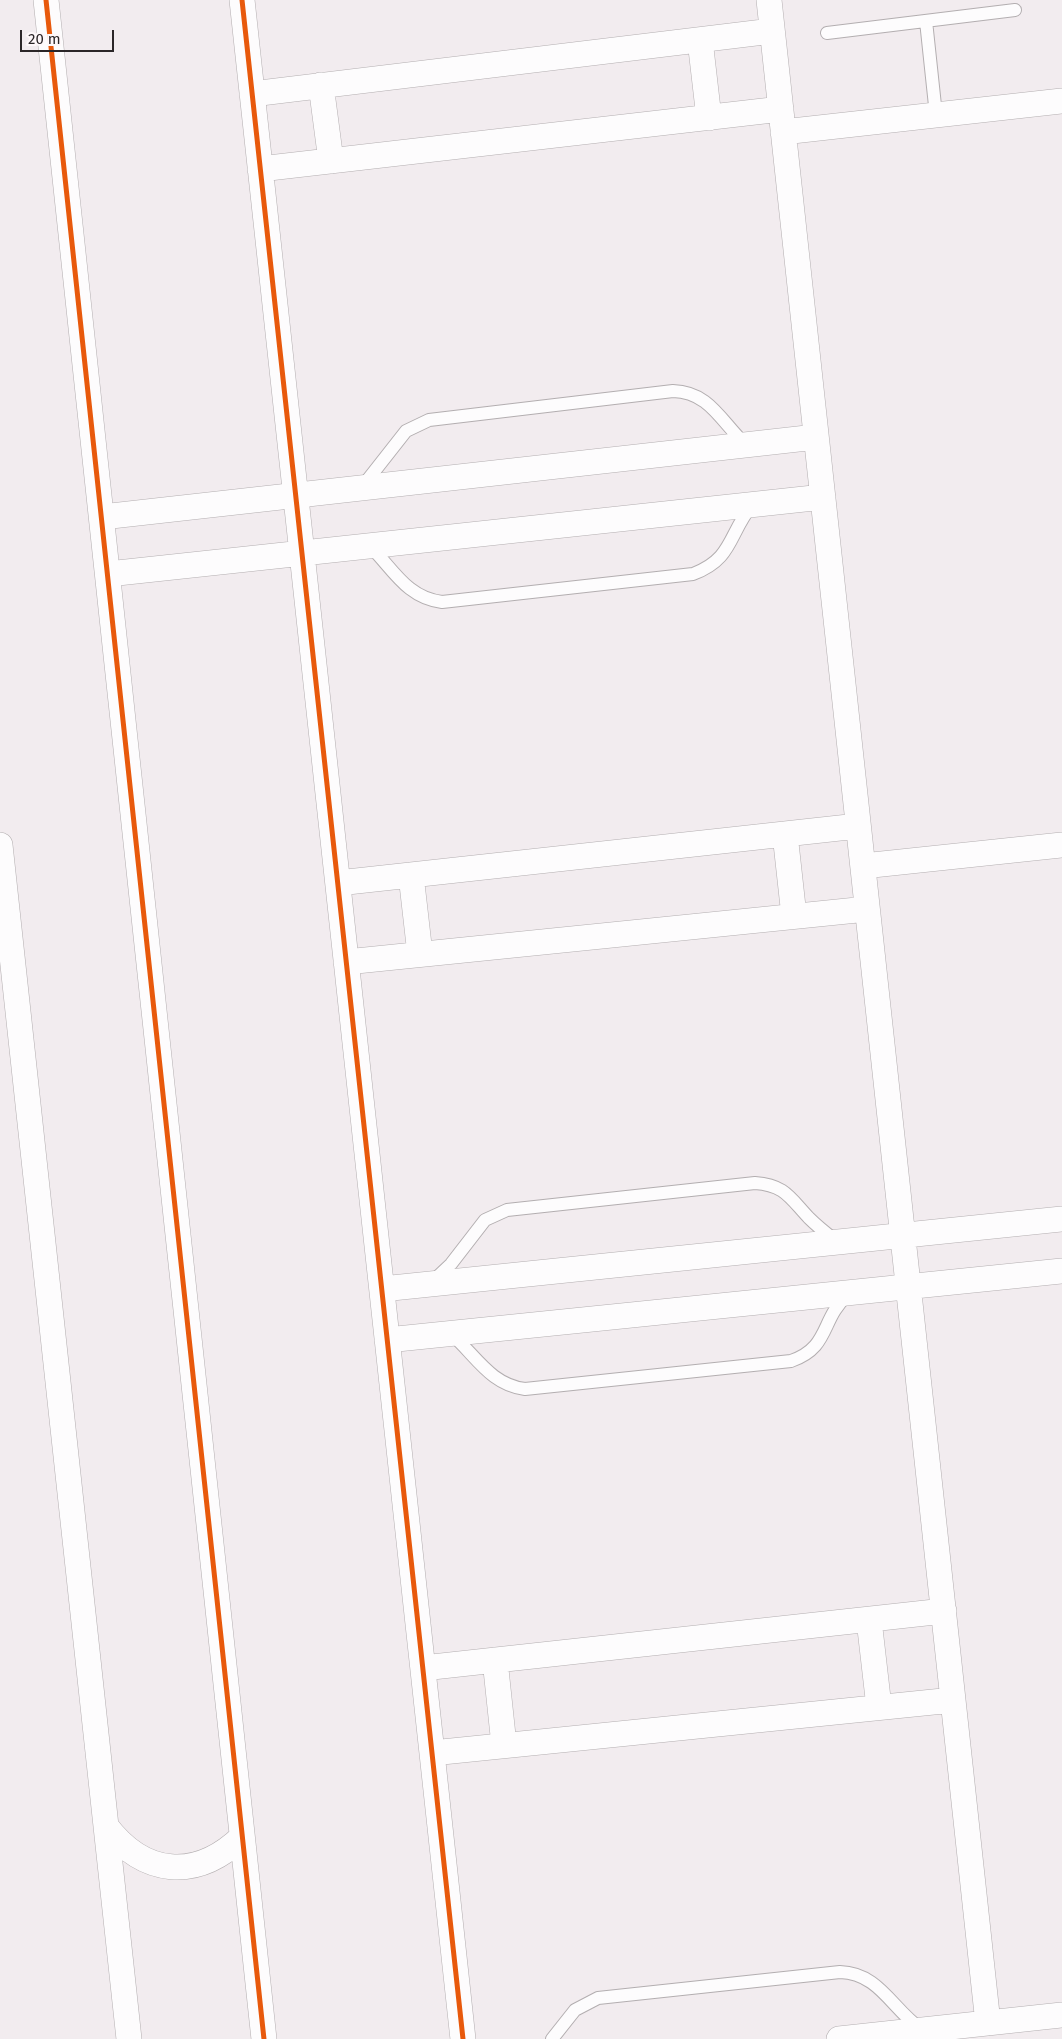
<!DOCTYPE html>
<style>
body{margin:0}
#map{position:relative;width:1062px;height:2039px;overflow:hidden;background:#f2ecef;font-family:"Fira Sans",sans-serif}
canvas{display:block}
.scale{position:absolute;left:20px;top:30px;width:94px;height:22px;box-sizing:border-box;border:2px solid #2b2628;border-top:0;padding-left:6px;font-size:15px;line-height:18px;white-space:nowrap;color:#2b2628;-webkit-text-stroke:4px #fef8fa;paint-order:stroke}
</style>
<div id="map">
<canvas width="1062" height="2039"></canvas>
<div class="scale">20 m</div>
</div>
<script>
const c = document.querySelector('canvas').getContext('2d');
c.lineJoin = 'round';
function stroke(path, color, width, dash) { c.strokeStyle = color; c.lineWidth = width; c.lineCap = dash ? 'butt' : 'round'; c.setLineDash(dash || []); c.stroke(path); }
const service = new Path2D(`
 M926,21L936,115
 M827,33L1015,10
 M362,487L406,431L429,420L673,391C710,392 721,422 746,445
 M370,546C393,569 407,598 442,602L693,574C733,559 728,535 752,505
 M433,1281L451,1264L485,1220L507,1210L755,1183C785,1185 790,1198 809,1218C817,1226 827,1234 836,1241
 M450,1333C475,1354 490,1385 525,1389L791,1361C831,1347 820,1319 848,1295
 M552,2039L575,2010L598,1998L840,1972C879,1973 892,2009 921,2029`);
const minor = new Path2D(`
 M46,0L264,2039
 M242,0L463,2039
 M769,0L988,2023
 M700,40L709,118
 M321,85L331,161
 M252,94L772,31
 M783,132L1062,101
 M260,169L781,109
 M102,517L816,437
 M108,574L823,497
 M785,834L794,916
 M0,845L129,2039
 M863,866L1062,845
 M411,875L420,954
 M338,883L858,826
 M346,962L867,909
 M382,1289L1062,1219
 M387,1340L1062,1271
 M869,1620L879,1707
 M495,1660L504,1745
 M423,1668L944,1611
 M432,1753L953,1700
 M106,1826C144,1876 196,1881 242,1837
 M839,2039L1062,2015`);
stroke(service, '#b3aeb0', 14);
stroke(minor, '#b3aeb0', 26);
stroke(service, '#fdfcfd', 12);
stroke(minor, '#fdfcfd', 25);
stroke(new Path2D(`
 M46,0L264,2039
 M242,0L463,2039`), '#e8590c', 5);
</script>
